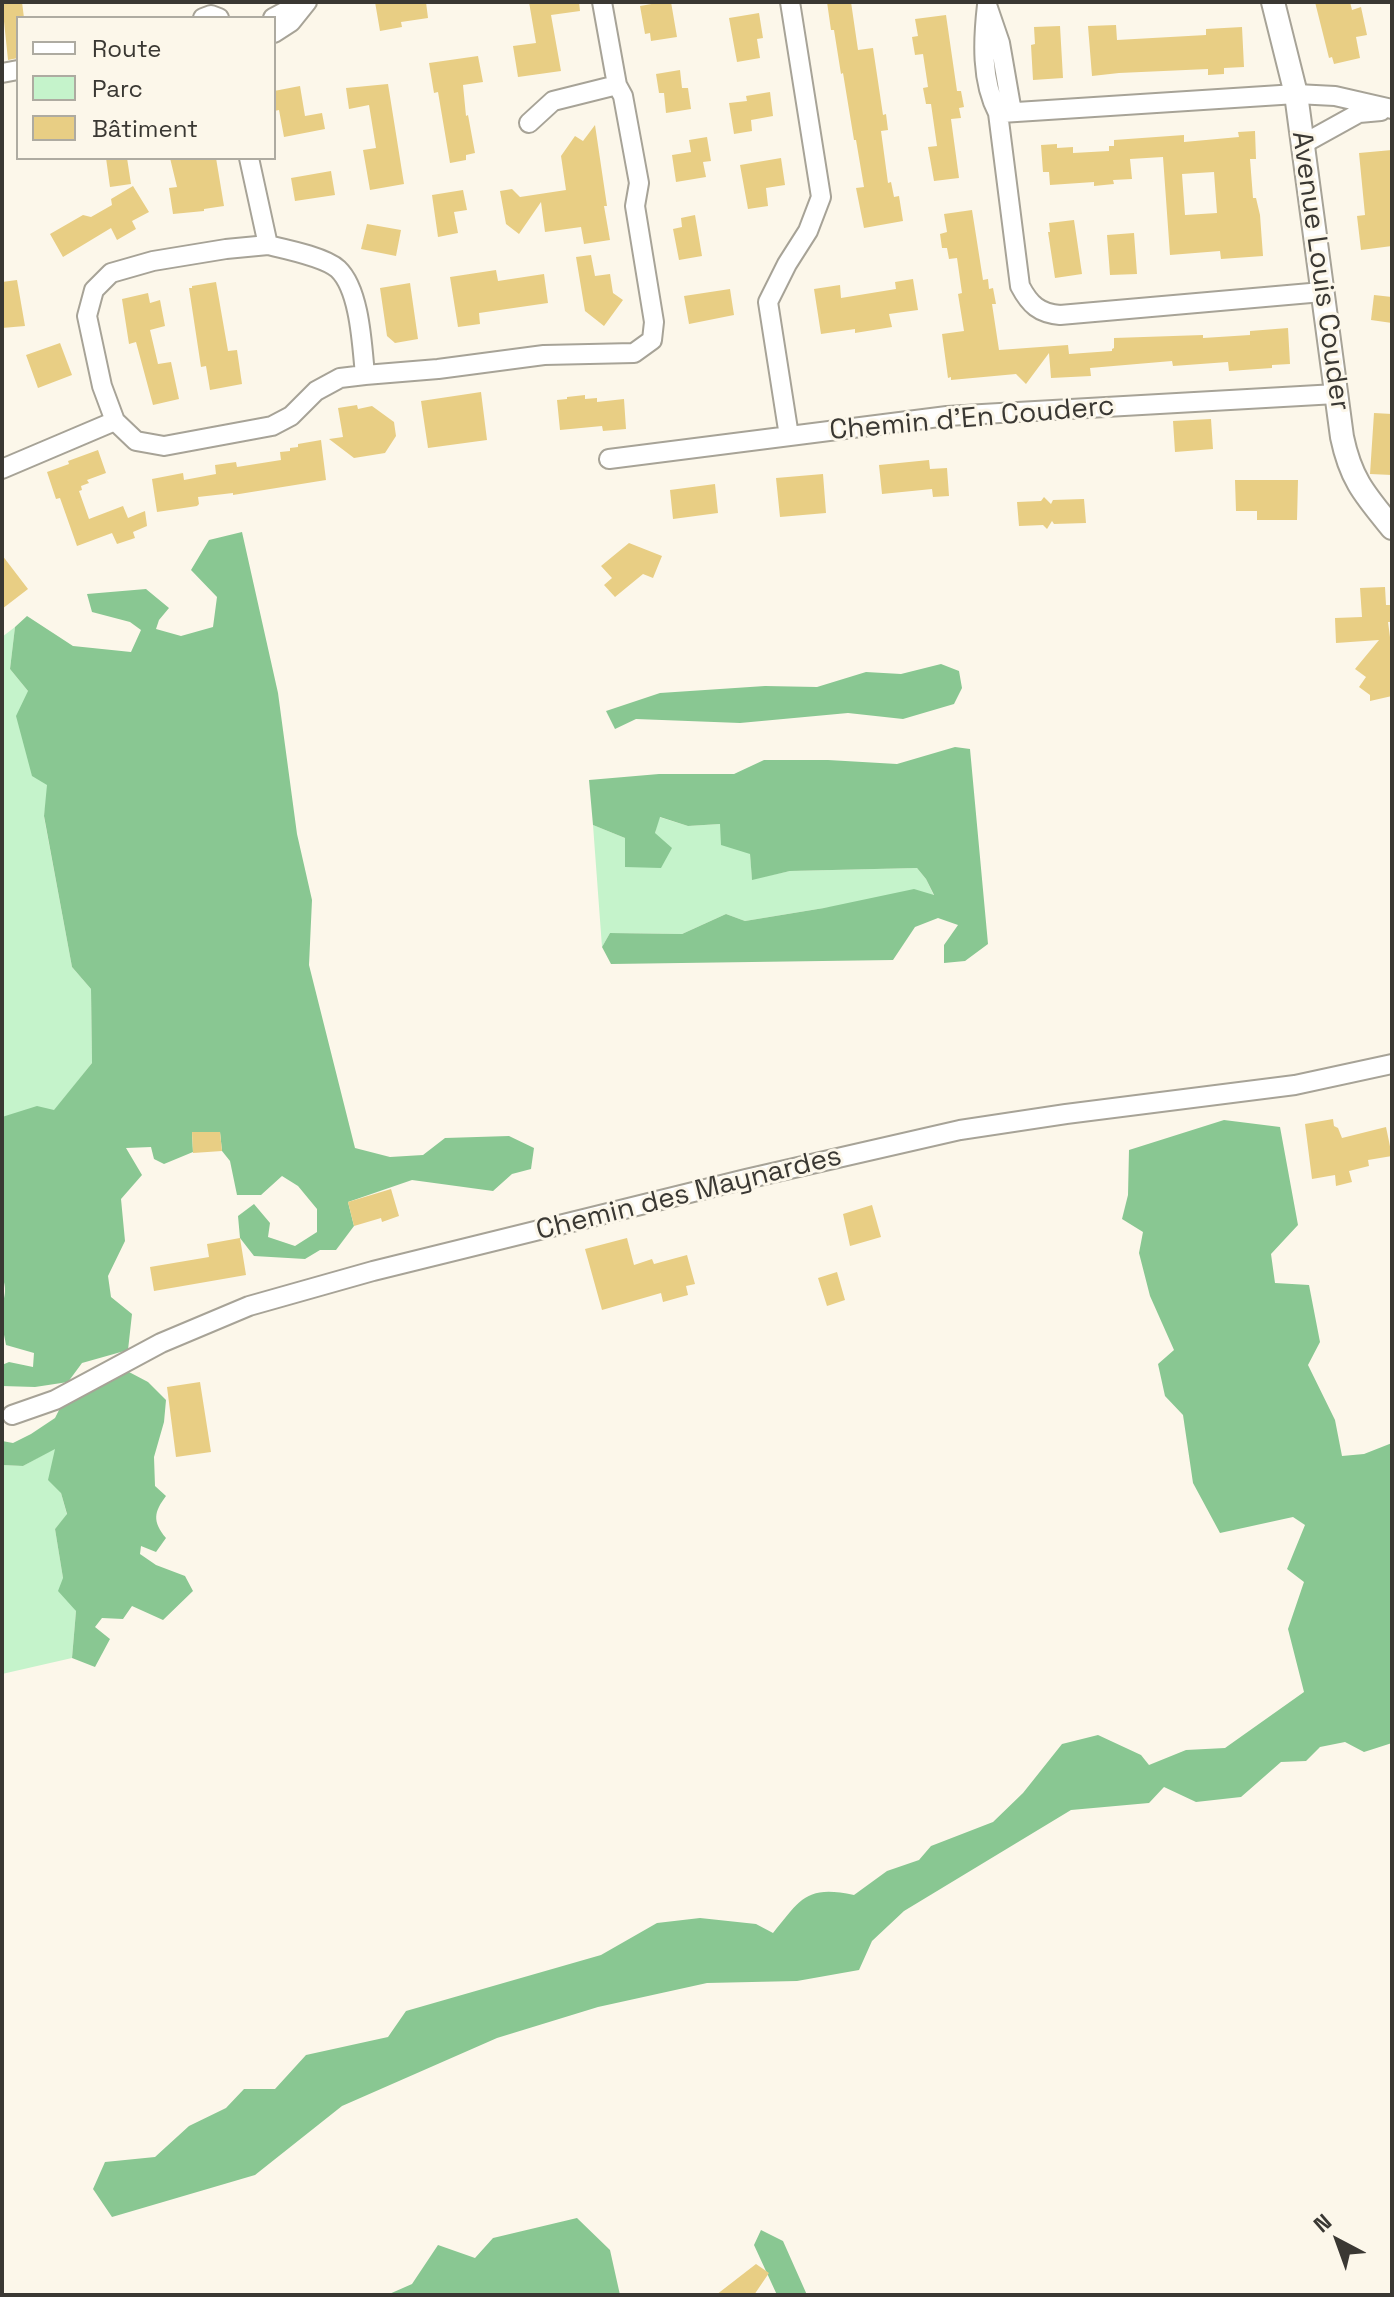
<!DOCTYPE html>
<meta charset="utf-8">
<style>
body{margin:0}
#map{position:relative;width:1394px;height:2297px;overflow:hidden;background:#fcf7ea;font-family:"Space Grotesk",sans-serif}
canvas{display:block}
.frame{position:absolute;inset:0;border:4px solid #3a3833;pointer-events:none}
.legend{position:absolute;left:16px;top:16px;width:260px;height:144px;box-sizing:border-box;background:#fcf7ea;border:2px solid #aeaba1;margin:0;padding:10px 14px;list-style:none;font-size:24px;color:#3a3833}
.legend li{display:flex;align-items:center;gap:16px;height:40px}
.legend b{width:40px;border:2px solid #aeaba1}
.north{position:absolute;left:1298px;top:2201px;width:80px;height:80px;-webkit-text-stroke:6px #fcf7ea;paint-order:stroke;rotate:319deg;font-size:22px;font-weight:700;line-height:32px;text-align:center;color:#3a3833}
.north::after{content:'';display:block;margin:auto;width:28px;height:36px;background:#3a3833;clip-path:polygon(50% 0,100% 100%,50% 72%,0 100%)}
</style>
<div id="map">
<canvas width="1394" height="2297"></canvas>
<div class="frame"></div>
<ul class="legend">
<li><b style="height:10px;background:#fff"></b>Route</li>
<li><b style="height:22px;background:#c5f3cb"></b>Parc</li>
<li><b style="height:22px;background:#e8ce84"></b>Bâtiment</li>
</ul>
<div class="north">N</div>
</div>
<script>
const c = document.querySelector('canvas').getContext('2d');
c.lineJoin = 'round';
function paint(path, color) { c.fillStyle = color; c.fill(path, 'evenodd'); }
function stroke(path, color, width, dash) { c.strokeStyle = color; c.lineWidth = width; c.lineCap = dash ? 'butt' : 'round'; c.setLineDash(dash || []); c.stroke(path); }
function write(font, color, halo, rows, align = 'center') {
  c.font = font + ' "Space Grotesk",sans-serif'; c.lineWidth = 6; c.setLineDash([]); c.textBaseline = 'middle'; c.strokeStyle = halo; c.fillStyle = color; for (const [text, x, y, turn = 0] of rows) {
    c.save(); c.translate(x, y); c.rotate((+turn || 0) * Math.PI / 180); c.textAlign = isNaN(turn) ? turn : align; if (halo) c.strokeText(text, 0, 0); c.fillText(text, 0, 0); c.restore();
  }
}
paint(new Path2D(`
 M15,627L10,669L28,691L48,785L44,817L72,967L91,989L92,1063L54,1111L2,1117V637Z
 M659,817L688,826L720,824L750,853L752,879L790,871L917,868L926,879L934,896L824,908L745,921L726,914L682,934L610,933L602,947L593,825L625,838L626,867L655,833Z
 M55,1448L61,1493L67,1515L55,1529L63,1578L76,1611L72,1658L2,1674V1465L23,1466Z`), '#c5f3cb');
paint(new Path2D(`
 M242,532L278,693L297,834L312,900L309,965L355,1148L390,1157L423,1155L445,1138L509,1136L534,1148L531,1169L512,1174L493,1191L412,1180L348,1202L354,1226L336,1250H320L305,1259L254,1256L240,1238L238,1216L254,1204L270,1223L268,1237L295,1246L317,1232V1209L298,1186L282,1176L261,1195H237L230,1161L222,1151L220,1132H192L193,1152L164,1164L154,1159L151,1147L126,1148L142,1175L121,1199L125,1241L108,1276L111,1297L132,1314L128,1350L82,1363L68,1382L35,1387L2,1386V1365L9,1362L33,1367L34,1353L6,1345C4,1333 0,1321 2,1309C5,1292 7,1292 2,1274V1117L37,1106L54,1110L92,1063L91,989L72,967L44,816L47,785L32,776L16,716L28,691L10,669L15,627L27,616L73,646L131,652L141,630L130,622L92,612L87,594L146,589L169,608L159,620L156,629L181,636L213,627L217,597L191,570L209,540Z
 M941,664L959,671L962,688L954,704L903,719L848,713L740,723L636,719L615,729L606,711L660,693L765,686L817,687L866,672L901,674Z
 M955,747L970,749L988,944L965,961L944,963V945L958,925L938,918L915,927L893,960L611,964L602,947L610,933L682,934L726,914L745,921L824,908L914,889L934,895L926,879L917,868L790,871L752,880L750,854L721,845L720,824L688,826L660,817L655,833L672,848L661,868L625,867V838L593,825L589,780L659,774H734L764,760H828L897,764Z
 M1224,1120L1280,1127L1298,1225L1271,1254L1275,1283L1309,1285L1320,1342L1308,1365L1335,1420L1342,1456L1364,1454L1392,1443V1743L1364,1752L1345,1742L1320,1747L1306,1761L1281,1762L1241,1797L1196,1802L1164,1787L1149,1803L1071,1810L904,1911L872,1941L859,1970L797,1981L707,1983L598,2007L497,2038L342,2106L255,2175L112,2217L93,2189L105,2162L155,2157L189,2126L226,2108L244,2089H275L306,2055L388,2037L406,2011L601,1955L657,1923L700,1918L756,1924L773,1933C801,1899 806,1885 854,1895L887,1871L919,1860L931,1846L993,1822L1023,1793L1062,1744L1098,1735L1141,1755L1149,1765L1186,1750L1225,1748L1304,1692L1288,1629L1304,1582L1287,1569L1305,1525L1293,1517L1220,1533L1193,1483L1183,1415L1165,1396L1158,1364L1174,1350L1150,1296L1139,1253L1143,1232L1122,1219L1128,1195L1129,1150Z
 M129,1372L148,1382L166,1400L164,1422L154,1457L155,1486L166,1496C154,1512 152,1521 166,1538L156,1552L141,1546L140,1554L156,1565L185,1576L193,1591L163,1620L132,1606L123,1619L102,1618L95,1627L110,1639L95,1667L72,1658L76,1611L58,1591L63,1578L55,1529L67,1514L61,1493L48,1480L55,1449L23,1466L2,1465V1441L13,1443L31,1434L55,1418L62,1404Z
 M577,2218L610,2250L620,2295H387L412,2284L438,2245L475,2258L493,2238Z
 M761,2230L783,2241L807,2295H777L754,2245Z`), '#89c792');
paint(new Path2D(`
 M2,2H22L24,18H18V58L8,60Z
 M375,2H426L428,18L401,22L402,27L380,31Z
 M529,2H579L580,11L551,15L561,71L518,77L513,46L536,43Z
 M663,2H671L677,37L651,41L650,33L645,34L640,6Z
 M827,2H851L858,50L873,48L883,115L886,114L888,130L881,131L888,183L891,182L894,197L899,196L903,221L864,228L856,188L864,187L856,140H854L843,73L841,74L834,30H831Z
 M1315,2H1350L1352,10L1361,7L1367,35L1356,37L1360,58L1334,64L1332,57L1329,58Z
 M759,13L763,38L757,39L760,58L737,62L729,18Z
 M946,15L957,91H961L964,107L959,108L961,118L951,119L959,178L934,181L928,147L937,146L931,104H926L923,88L928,87L923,54L915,55L912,37L918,36L915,19Z
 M1116,25L1117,40L1206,35V29L1242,27L1244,67L1224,68V74L1208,75V69L1119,73L1092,76L1088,26Z
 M1060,26L1063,78L1033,80L1031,45L1035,44L1034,27Z
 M478,56L483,82L463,85L466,116L468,115L475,153L466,155V160L450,163L438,92L434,93L429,63Z
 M680,70L682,88H688L691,109L666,113L664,93H659L656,74Z
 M388,84L404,184L370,190L363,150L376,148L369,105L349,109L346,88Z
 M300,86L305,116L322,113L325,129L284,137L279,110L274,111V91Z
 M770,92L773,116L751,120L752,131L734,134L729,103L747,101L746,96Z
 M595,125L607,206H604L610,240L584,244L581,227L545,232L541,202L519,234L506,224L500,191L512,189L520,197L566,190L561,156L575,136L583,141Z
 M1255,131L1256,159H1250L1253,198H1256L1260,215L1263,256L1221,259L1220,251L1170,255L1163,157L1130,159L1132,179L1113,180L1114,184L1094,186V182L1050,185L1049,172H1043L1041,145L1057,144V148L1073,147V153L1109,151V146H1114V140L1184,135V142L1239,137L1238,132ZM1214,172L1217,213L1185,215L1182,174Z
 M707,137L711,161L703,162L706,177L676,182L672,155L691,152L689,140Z
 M1392,150V246L1361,250L1357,216L1365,215L1359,153Z
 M106,158H127L131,184L110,187Z
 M170,158H216L224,206L204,209V211L173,214L169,188L177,187Z
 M781,158L785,185L766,188L768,206L748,209L740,165Z
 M331,171L335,195L295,201L291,178Z
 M133,186L149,212L132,221L136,229L117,240L111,228L63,257L50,234L83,215L91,217L112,205L111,199Z
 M463,190L467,210L454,212L458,233L438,237L432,195Z
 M972,210L983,280L988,279L989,289L993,288L996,304H992L999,350L1068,345L1069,354L1112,351V349L1114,348V338L1203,335V338L1250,335V331L1288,328L1290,364L1272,365V368L1229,371L1228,362L1173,366L1172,361L1090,368L1091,376L1051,378L1049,353L1026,384L1016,374L951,380V377L948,378L942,334L964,331L958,294L962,293L957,258L949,259L947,248H942L940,234L947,232L944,214Z
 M695,215L702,256L679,260L673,229L682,227L681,218Z
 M1074,220L1082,274L1055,278L1048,232H1050L1049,223Z
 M367,224L401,230L396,256L361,249Z
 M1134,233L1137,274L1110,275L1107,235Z
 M591,255L595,276L610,274L613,293L623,300L604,326L585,311L576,257Z
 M496,270L498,281L544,274L548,303L479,313L480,324L458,327L450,277Z
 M913,279L918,310L889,314L892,327L855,333V329L821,334L814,289L840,285L841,298L896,289L895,282Z
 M17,280L25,326L2,328V282Z
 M216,282L228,351L237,350L242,384L210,390L206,366L201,367L189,288H192V286Z
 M410,283L418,339L395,343L387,336L380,288Z
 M730,289L734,315L689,324L684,296Z
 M148,293L150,303L160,300L165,326L150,330L158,364L171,362L179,399L153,405L136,342L129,344L122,299Z
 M1374,295L1392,297V323L1371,320Z
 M60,343L72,375L38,388L26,355Z
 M481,392L487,440L428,448L421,401Z
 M585,395V399L597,398V402L624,399L626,429L603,431L602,426L560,430L557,400L567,399V397Z
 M357,405L358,409L372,406L394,422L396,436L385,453L354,458L329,439L343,437L338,408Z
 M1374,413L1392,414V475L1370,474Z
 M1211,419L1213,449L1175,452L1173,421Z
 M321,440L326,480L233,495V493L198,497L199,504L197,506L157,512L152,479L183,473L184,480L216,474L215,465L236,462L237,467L281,460L280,452L290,451V448L298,447V444Z
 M98,450L106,473L87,480L89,483L81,486L82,490L79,491L89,519L123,506L128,518L145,511L147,526L133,532L135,538L117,544L112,533L77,546L60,498L56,499L47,472L69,464L68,461Z
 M929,460L930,469L947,468L949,496L933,497L932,489L882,494L879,465Z
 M823,474L826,513L780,517L776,478Z
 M1235,480H1298L1297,520H1257V511H1236Z
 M715,484L718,513L673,519L670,490Z
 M1044,497L1051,504L1053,500L1084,499L1086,523L1054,524L1052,521L1047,529L1043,525L1019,526L1017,502L1041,501Z
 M629,543L662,556L653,578L643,574L615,597L604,585L612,578L601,566Z
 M2,555L28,589L2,609Z
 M1385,587L1386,605H1390L1391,622H1388L1392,652V696L1370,701V695L1359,687L1366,677L1355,669L1379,640L1336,643L1335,618L1362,617L1360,588Z
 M1333,1119L1334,1126L1338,1128L1342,1138L1386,1127L1392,1156L1368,1160L1369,1166L1349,1171L1352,1182L1336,1186L1335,1175L1312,1179L1305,1124Z
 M192,1132H220L222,1151L193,1153Z
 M391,1189L399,1216L382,1222L381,1218L354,1226L348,1202Z
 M872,1205L881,1237L850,1246L843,1214Z
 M240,1238L246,1275L154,1291L150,1267L209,1257L207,1244Z
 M627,1238L634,1265L652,1259L654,1264L687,1255L695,1284L686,1286L688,1295L663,1302L661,1293L602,1310L585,1249Z
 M837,1272L845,1300L827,1306L818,1278Z
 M200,1382L211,1452L176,1457L167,1387Z
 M756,2264L769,2273L754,2295H716Z`), '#e8ce84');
const minor = new Path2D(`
 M203,18L211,15L219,18
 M273,18L301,3
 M274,33L291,22L307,2
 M2,73L18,70
 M1012,112L1000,43L987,5C983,40 981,81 998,113L1020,286C1030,305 1039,313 1060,315L1322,292
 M1001,113L1296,94L1335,96L1392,109
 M529,123L553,101L617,85
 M1303,144L1359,113L1381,111
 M249,158L268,245
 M268,245C285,249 325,257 338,269C360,290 362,345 365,375L340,378L316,391L291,416L272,426L164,446L136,441L115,421L102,386L87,316L94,290L111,273L153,261L226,249Z
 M365,375L438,369L544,355L634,353L652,340L654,322L635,206L639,183L623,96L617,85L602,2
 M789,436L768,302L787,264L808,231L821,197L790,2
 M609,459L947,416L1336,394
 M2,469L115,421
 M12,1415L55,1400L161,1343L249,1306L373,1271L746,1179L960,1130L1066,1114L1295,1085L1392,1064`);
const tertiary = new Path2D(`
 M1273,2L1296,94L1342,437C1351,480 1365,495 1392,528`);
stroke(minor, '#a7a397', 22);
stroke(tertiary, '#a7a397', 26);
stroke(minor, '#fff', 18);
stroke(tertiary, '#fff', 22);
write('28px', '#3a3833', '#fcf7ea', [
 ["Avenue Louis Couder",1320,271,82],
 ["Chemin d'En Couderc",972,419,-5],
 ["Chemin des Maynardes",689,1194,-14]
]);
</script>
